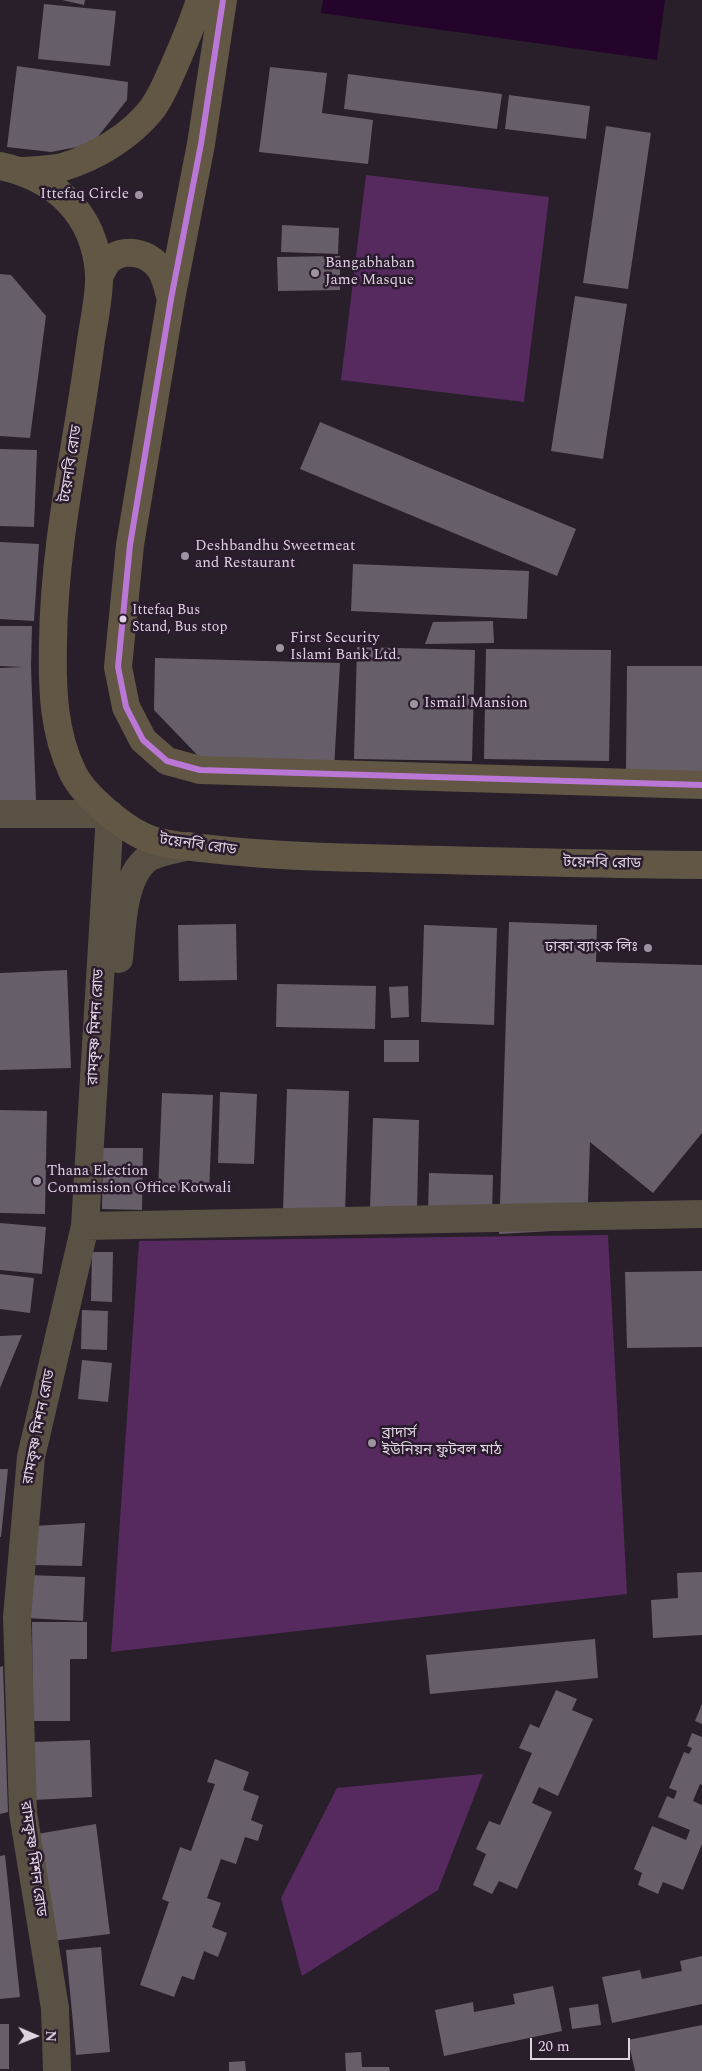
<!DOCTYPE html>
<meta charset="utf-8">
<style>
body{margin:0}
#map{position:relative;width:702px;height:2071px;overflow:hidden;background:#281f2a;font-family:Spectral,serif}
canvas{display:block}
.north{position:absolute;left:10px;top:2011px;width:50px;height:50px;-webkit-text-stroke:4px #2b1b2e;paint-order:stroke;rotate:91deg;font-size:14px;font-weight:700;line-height:20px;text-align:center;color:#ded3e0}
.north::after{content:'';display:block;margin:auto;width:18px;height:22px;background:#ded3e0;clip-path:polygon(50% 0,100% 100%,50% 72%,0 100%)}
.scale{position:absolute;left:530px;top:2038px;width:100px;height:22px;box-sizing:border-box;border:2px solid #ded3e0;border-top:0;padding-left:6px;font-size:15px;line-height:18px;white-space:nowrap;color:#ded3e0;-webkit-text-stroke:4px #2b1b2e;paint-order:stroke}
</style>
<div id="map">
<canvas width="702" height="2071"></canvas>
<div class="north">N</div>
<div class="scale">20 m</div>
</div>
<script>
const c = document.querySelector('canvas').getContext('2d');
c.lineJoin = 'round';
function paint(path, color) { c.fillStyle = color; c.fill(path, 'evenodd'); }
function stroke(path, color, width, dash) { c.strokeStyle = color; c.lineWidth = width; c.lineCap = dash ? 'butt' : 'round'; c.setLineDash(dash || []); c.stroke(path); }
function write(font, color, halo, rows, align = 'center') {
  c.font = font + ' Spectral,"Noto Sans Bengali",serif'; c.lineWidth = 5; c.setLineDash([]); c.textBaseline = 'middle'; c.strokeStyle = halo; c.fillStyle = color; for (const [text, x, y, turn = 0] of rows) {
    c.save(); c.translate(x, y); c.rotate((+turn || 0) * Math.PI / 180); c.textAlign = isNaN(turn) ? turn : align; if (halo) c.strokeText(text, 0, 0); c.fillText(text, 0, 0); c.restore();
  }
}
paint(new Path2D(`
 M366,175L549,197L524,402L341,380Z
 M608,1235L627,1594L111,1652L139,1241Z
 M483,1774L438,1890L302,1976L281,1898L337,1788Z`), '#562a5f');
paint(new Path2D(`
 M323,0H665L657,60L321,13Z`), '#24042b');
paint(new Path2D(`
 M62,0H85L84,5Z
 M44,4L116,11L110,66L38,59Z
 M17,66L128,82L127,100L96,139L77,147L51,152L7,147Z
 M270,67L327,73L322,113L373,120L368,164L259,152Z
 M348,74L502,94L497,129L344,109Z
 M509,95L590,106L586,139L505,129Z
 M606,126L651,133L628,289L583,283Z
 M282,225L339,228L338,254L281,252Z
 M340,256V290L278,291L277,257Z
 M0,274L11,275L46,316L30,438L0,436Z
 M575,296L627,304L603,459L551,451Z
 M320,422L576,529L557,576L300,469Z
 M0,449L37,450L34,527L0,526Z
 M0,542L39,544L34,621L0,619Z
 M353,564L529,571L527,619L351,611Z
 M493,621L494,643L425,644L433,622Z
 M0,626H32L31,667L36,800L0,801V668L23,667L0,666Z
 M357,647L475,650L472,761L354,759Z
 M486,649L611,650L609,761L484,759Z
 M155,658L340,663L334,769L203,761L154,710Z
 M627,666H702V772L626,771Z
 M509,922L597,925L596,962L702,965V1133L653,1193L590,1142L587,1229L499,1234Z
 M236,924L237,980L179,981L178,925Z
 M424,925L497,928L494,1025L421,1022Z
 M67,970L71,1068L0,1070V973Z
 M277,984L376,986L375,1029L276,1027Z
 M408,986L409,1017L391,1018L389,987Z
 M384,1040H419V1062H384Z
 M287,1089L349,1091L345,1213L283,1210Z
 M220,1092L257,1094L254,1164L218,1163Z
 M162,1093L213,1095L209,1193L158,1191Z
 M0,1110L47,1111L45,1214L0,1213Z
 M373,1118L419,1120L417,1211L370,1209Z
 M103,1148H143L142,1210L102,1209Z
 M429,1173L493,1175L492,1213L428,1211Z
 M0,1223L46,1227L42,1274L0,1270Z
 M92,1252H113L112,1302L91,1301Z
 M702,1271V1347L627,1348L625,1272Z
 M0,1274L34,1278L30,1313L0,1309Z
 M82,1310L108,1311L107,1350L81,1349Z
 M22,1335L0,1388V1336Z
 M82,1360L112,1363L108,1402L78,1399Z
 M0,1469H8L1,1537H0Z
 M85,1523L82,1566L31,1565L33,1526Z
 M702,1572V1635L653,1638L651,1600L678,1598L677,1573Z
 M28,1575L85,1577L83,1621L26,1618Z
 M32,1622H87V1659H70V1721H33Z
 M595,1639L598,1678L430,1694L426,1655Z
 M3,1666L8,1812L0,1814V1667Z
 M556,1690L577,1699L572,1710L593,1719L558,1796L539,1787L532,1803L552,1812L517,1889L499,1881L492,1894L473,1885L486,1854L476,1849L489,1821L500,1825L532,1753L519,1748L530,1724L539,1728Z
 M702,1704V1724L695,1721Z
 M692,1733L702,1737V1785L700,1784L693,1801L702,1805V1844L683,1890L663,1882L658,1894L638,1885L642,1873L634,1869L652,1826L686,1840L690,1830L658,1817L667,1796L674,1799L677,1791L669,1788L684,1752L689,1754L692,1748L687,1746Z
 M90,1740L92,1797L34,1800L32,1742Z
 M215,1759L249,1772L243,1790L259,1796L251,1820L263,1825L258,1841L245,1837L236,1864L221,1859L207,1898L221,1903L212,1927L227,1933L218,1957L204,1951L194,1980L182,1976L174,1997L140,1985L169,1902L162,1899L180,1847L191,1851L215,1784L207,1782Z
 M96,1824L110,1934L52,1941L37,1834Z
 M5,1855L20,1997L0,1999V1856Z
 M101,1947L110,2052L76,2055L66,1950Z
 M702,1956V2004L612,2023L602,1977L640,1970L642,1979L682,1971L680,1961Z
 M553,1986L562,2031L444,2056L435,2010L473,2002L474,2012L515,2004L513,1994Z
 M598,2004L601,2025L572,2029L569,2008Z
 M0,2024H9V2069H0Z
 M702,2025V2071H635L628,2040Z
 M361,2052L362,2067H389L390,2071H346L345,2053Z
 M245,2061L246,2071H229V2062Z`), '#665e68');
stroke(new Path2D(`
 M0,814H110L85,1226L31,1457L17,1617L23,1813L55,2008L57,2071
 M119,959C122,930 122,871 152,856C163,851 178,849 189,846
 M85,1226L702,1214`), '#595143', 28);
stroke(new Path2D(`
 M223,0L201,144L171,299L130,545L118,667L126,707L143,740L167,761L200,770L702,785
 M0,166C56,178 95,214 99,274C100,292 94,322 91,340C78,441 54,541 53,643C52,687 53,732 73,773C85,797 126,831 152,840C171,846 192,847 211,849C262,855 312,857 364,858C476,861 589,864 702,865
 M21,171C35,170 50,170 63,167C96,157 131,136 152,109C163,94 170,75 178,57C186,38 194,20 200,0
 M99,276C102,272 104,266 107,262C122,246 150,252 161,270C166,278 168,290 171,299`), '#625744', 28);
stroke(new Path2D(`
 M223,0L201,144L171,299L130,545L118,667L126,707L143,740L167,761L200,770L702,785`), '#ba77d6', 6);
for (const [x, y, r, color] of [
 [139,195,5,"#9e94a0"],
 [315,273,5,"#9e94a0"],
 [185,556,5,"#9e94a0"],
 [123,619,4.5,"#ded3e0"],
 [280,648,5,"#9e94a0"],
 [414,704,5,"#9e94a0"],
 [648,948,5,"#9e94a0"],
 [37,1181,5,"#9e94a0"],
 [372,1443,5,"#9e94a0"]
]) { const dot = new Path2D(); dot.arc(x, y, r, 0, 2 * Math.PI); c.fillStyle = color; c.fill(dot); stroke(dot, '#2b1b2e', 2); }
write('14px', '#ded3e0', '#2b1b2e', [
 ["Ittefaq Bus",132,611],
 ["Stand, Bus stop",132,628]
], 'left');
write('15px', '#ded3e0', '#2b1b2e', [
 ["Ittefaq Circle",129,195,"right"],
 ["Bangabhaban",325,264],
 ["Jame Masque",325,281],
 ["Deshbandhu Sweetmeat",195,547],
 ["and Restaurant",195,564],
 ["First Security",290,639],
 ["Islami Bank Ltd.",290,656],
 ["Ismail Mansion",424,704],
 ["ঢাকা ব্যাংক লিঃ",638,948,"right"],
 ["Thana Election",47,1172],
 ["Commission Office Kotwali",47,1189],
 ["ব্রাদার্স",382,1434],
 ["ইউনিয়ন ফুটবল মাঠ",382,1451]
], 'left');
write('15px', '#ded3e0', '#2b1b2e', [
 ["টয়েনবি রোড",72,464,-81],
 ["টয়েনবি রোড",198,846,8],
 ["টয়েনবি রোড",602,864,1],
 ["রামকৃষ্ণ মিশন রোড",97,1027,-87],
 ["রামকৃষ্ণ মিশন রোড",40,1427,-79],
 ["রামকৃষ্ণ মিশন রোড",32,1859,82]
]);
</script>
